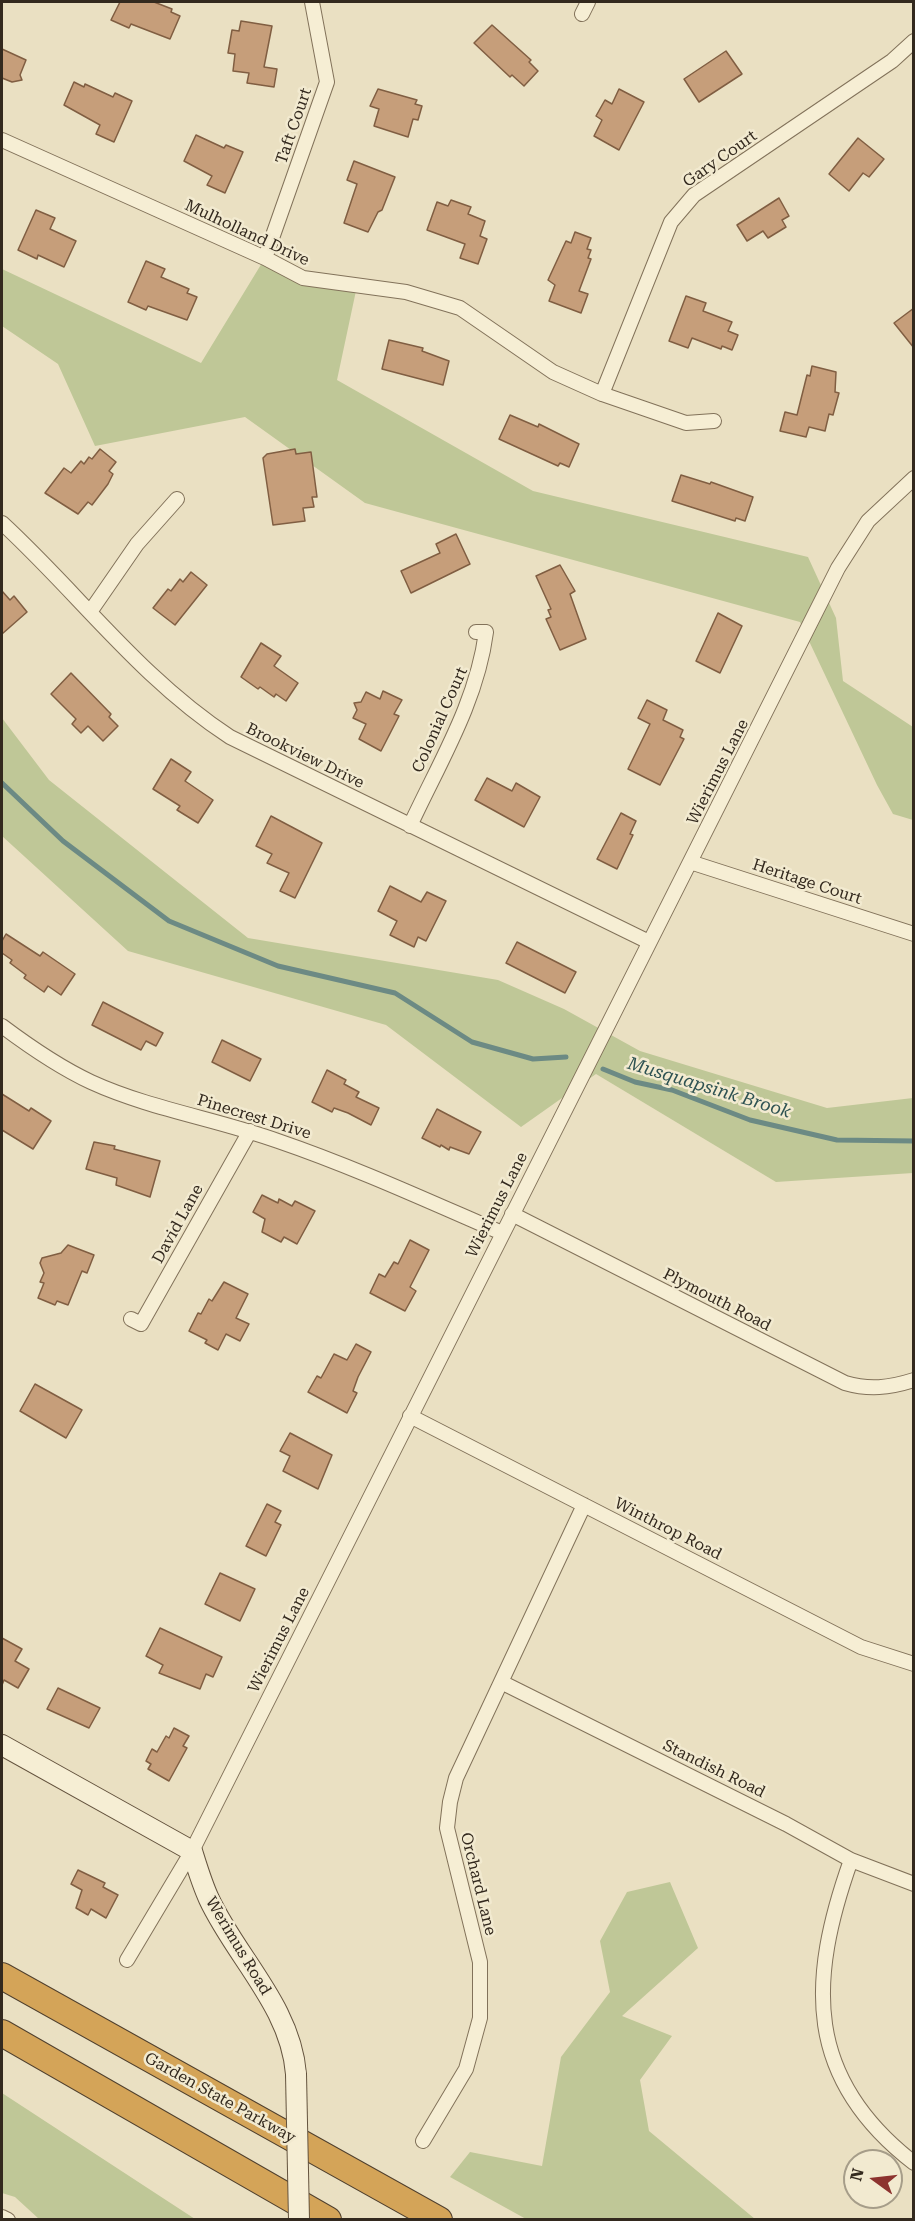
<!DOCTYPE html>
<style>
body{margin:0}
#map{position:relative;width:915px;height:2221px;overflow:hidden;background:#eae0c2;font-family:"Roboto Serif",serif}
canvas{display:block}
.frame{position:absolute;inset:0;border:3px solid #33291e;pointer-events:none}
.north{position:absolute;left:843px;top:2149px;width:60px;height:60px;box-sizing:border-box;background:#f2ead0;border:2px solid #a69d89;border-radius:50%;rotate:285deg;font-size:16px;font-weight:700;line-height:24px;text-align:center;color:#33291e}
.north::after{content:'';display:block;margin:auto;width:21px;height:27px;background:#8d332f;clip-path:polygon(50% 0,100% 100%,50% 72%,0 100%)}
</style>
<div id="map">
<canvas width="915" height="2221"></canvas>
<div class="frame"></div>
<div class="north">N</div>
</div>
<script>
const c = document.querySelector('canvas').getContext('2d');
c.lineJoin = 'round';
function paint(path, color) { c.fillStyle = color; c.fill(path, 'evenodd'); }
function stroke(path, color, width, dash) { c.strokeStyle = color; c.lineWidth = width; c.lineCap = dash ? 'butt' : 'round'; c.setLineDash(dash || []); c.stroke(path); }
function write(font, color, halo, rows, align = 'center') {
  c.font = font + ' "Roboto Serif",serif'; c.lineWidth = 5; c.setLineDash([]); c.textBaseline = 'middle'; c.strokeStyle = halo; c.fillStyle = color; for (const [text, x, y, turn = 0] of rows) {
    c.save(); c.translate(x, y); c.rotate((+turn || 0) * Math.PI / 180); c.textAlign = isNaN(turn) ? turn : align; if (halo) c.strokeText(text, 0, 0); c.fillText(text, 0, 0); c.restore();
  }
}
paint(new Path2D(`
 M265,258L303,278L357,286L337,380L533,491L808,557L836,618L843,681L913,727V820L893,814L877,785L800,622L365,503L245,417L95,446L58,364L2,326V269L201,363Z
 M2,718L49,780L248,938L498,980L564,1009L640,1051L827,1108L913,1098V1173L776,1182L596,1074L521,1127L386,1025L128,951L2,836Z
 M670,1882L698,1948L622,2016L672,2036L640,2080L649,2131L755,2219H526L450,2177L470,2152L542,2166L561,2057L610,1992L600,1941L627,1892Z
 M2,2093L195,2219H39L15,2197L2,2193Z`), '#bfc797');
stroke(new Path2D(`
 M2,783L63,841L169,921L278,966L395,993L472,1042L533,1059L566,1057
 M603,1069L635,1082L672,1090L750,1120L837,1140L914,1141`), '#6c8a84', 5);
const building = new Path2D(`
 M120,2H154L172,9L171,12L180,16L170,39L131,24L129,28L111,20Z
 M241,21L272,26L264,67L277,69L274,87L247,83L249,73L233,71L235,54L228,53L232,30L239,31Z
 M492,25L531,60L529,62L538,71L524,86L512,75L510,77L474,43Z
 M2,49L26,60L20,75L22,80L12,82L2,78Z
 M726,51L742,74L699,102L684,79Z
 M74,82L84,87L85,84L113,97L115,93L132,101L114,142L96,134L100,125L64,105Z
 M378,89L417,100L415,104L422,106L418,120L413,119L408,137L374,126L379,109L370,106Z
 M619,89L644,102L619,150L594,136L602,120L596,116L605,100L612,104Z
 M196,135L224,148L226,145L243,152L225,193L207,185L212,176L184,161Z
 M858,138L884,159L869,177L863,173L849,191L829,174Z
 M354,161L395,177L382,210L378,212L368,232L344,223L357,184L347,180Z
 M779,198L789,216L782,220L786,227L768,238L763,231L747,241L737,225Z
 M451,200L471,207L468,214L485,221L480,236L487,239L478,264L460,258L465,244L427,230L437,202L448,206Z
 M36,210L55,218L50,229L76,241L64,267L38,255L37,259L18,250Z
 M575,232L591,238L587,249L591,250L588,258L591,259L579,291L588,294L581,313L549,301L555,285L548,280L566,241L571,243Z
 M146,261L165,269L161,277L189,289L187,293L197,297L187,320L148,306L146,310L128,302Z
 M686,296L706,303L703,311L732,322L728,331L738,335L732,350L722,346L721,349L692,338L688,348L669,341Z
 M914,308V348L894,323Z
 M389,340L423,348L422,351L449,361L443,385L382,369Z
 M812,366L836,372L835,392L839,393L833,415L829,414L825,431L809,427L806,437L780,431L785,412L797,415L807,375L810,376Z
 M510,415L538,427L539,424L579,444L569,467L560,463L558,466L499,439Z
 M100,449L116,462L109,471L113,474L108,484L92,505L88,502L78,514L45,493L64,468L71,473L81,461L84,464L89,457L92,459Z
 M295,449L296,454L311,452L317,497H312L314,507L303,508L305,521L273,525L263,458L267,454Z
 M681,475L710,484L711,482L753,497L745,521L736,518L735,521L672,501Z
 M456,534L470,564L411,593L401,571L440,553L436,544Z
 M560,565L575,591L570,594L586,639L560,650L546,619L551,617L548,610L551,609L536,576Z
 M191,572L207,585L175,625L153,608L168,589L171,591L180,579L183,582Z
 M2,591L10,600L14,596L27,612L2,634Z
 M718,613L742,626L720,673L696,661Z
 M261,643L281,656L274,666L298,683L286,701L276,694L274,697L260,687L258,689L241,677Z
 M71,673L111,714L109,717L118,726L103,741L88,726L81,733L72,724L76,719L51,694Z
 M383,691L402,700L394,714L399,716L381,751L359,739L366,724L353,718L357,710L354,703L361,702L366,692L380,699Z
 M647,700L667,710L663,720L683,730L680,737L684,739L660,785L628,769L650,724L638,718Z
 M171,759L191,772L185,781L213,800L198,823L177,810L180,806L153,789Z
 M487,778L512,791L516,783L540,797L524,827L475,800Z
 M621,813L636,821L630,834L633,835L617,869L597,859Z
 M271,816L322,843L295,898L280,891L289,873L267,863L272,854L256,846Z
 M390,886L421,902L427,892L446,901L426,941L418,937L414,947L390,935L397,921L378,911Z
 M6,934L40,956L43,952L75,974L61,995L48,986L44,992L24,978L26,975L10,963L12,960L2,953V941Z
 M517,942L576,972L565,993L506,963Z
 M103,1002L163,1033L156,1046L146,1041L141,1050L92,1025Z
 M222,1040L261,1059L250,1081L212,1062Z
 M327,1070L346,1080L344,1084L359,1092L356,1097L379,1108L371,1125L348,1113L334,1108L332,1112L312,1102Z
 M2,1094L29,1111L31,1108L51,1121L33,1149L2,1130Z
 M437,1109L481,1132L469,1154L450,1147L449,1150L441,1145L440,1147L422,1138Z
 M94,1142L115,1146L114,1149L160,1161L150,1197L116,1185L117,1178L86,1169Z
 M262,1195L278,1203L279,1199L292,1206L295,1201L315,1211L297,1244L284,1237L281,1242L262,1232L265,1219L253,1212Z
 M410,1240L429,1250L410,1287L416,1291L405,1311L370,1293L379,1274L385,1277L394,1262L398,1264Z
 M68,1245L94,1255L87,1273L82,1271L68,1305L57,1301L55,1305L38,1298L44,1283L40,1282L44,1273L40,1263L42,1258L61,1253Z
 M224,1282L248,1294L236,1318L249,1324L240,1341L226,1334L218,1350L205,1343L207,1340L189,1331L198,1313L201,1314L209,1299L212,1301Z
 M356,1344L371,1352L358,1377L353,1391L357,1393L347,1413L308,1392L317,1376L321,1378L334,1354L347,1360Z
 M35,1384L82,1410L66,1438L20,1411Z
 M290,1433L332,1455L318,1489L283,1471L290,1456L280,1451Z
 M267,1504L281,1511L275,1522L281,1525L266,1556L246,1546Z
 M220,1573L255,1589L240,1621L205,1604Z
 M160,1628L222,1657L213,1677L206,1674L200,1689L159,1673L163,1665L146,1656Z
 M2,1638L22,1649L15,1661L29,1669L18,1688L4,1680L2,1685Z
 M58,1688L100,1708L89,1728L47,1709Z
 M174,1728L189,1736L183,1746L187,1748L169,1781L148,1769L151,1764L146,1761L152,1749L157,1752L166,1736L169,1738Z
 M78,1870L105,1883L103,1887L118,1895L106,1918L91,1909L88,1915L76,1908L82,1890L71,1884Z`);
paint(building, '#c69e7a');
stroke(building, '#805e42', 1.5);
const minor = new Path2D(`
 M582,14L588,2
 M2,140L265,258L303,278L406,292L460,308L553,372L602,394L686,423L714,421
 M265,258L327,82L312,2
 M602,394L671,222L694,195L892,61L914,41
 M2,523C80,595 140,678 230,737L649,942
 M90,612L137,544L177,499
 M410,826C439,763 477,702 486,632H476
 M690,862L914,934
 M2,1026C30,1047 59,1067 91,1082C150,1109 217,1119 278,1141C354,1167 428,1201 502,1233
 M512,1214L845,1383C869,1390 889,1388 914,1380
 M131,1319L141,1324L250,1131
 M410,1416L861,1647L914,1664
 M501,1682L786,1824L851,1860L914,1884
 M851,1860C808,1981 804,2078 914,2163
 M127,1960L192,1851L838,568L868,521L914,478
 M423,2141L466,2069L480,2018V1962L447,1828L450,1802L456,1778L584,1505
 M2,2217L8,2220`);
const secondary = new Path2D(`
 M2,1745L192,1851C197,1867 202,1884 209,1899C236,1957 291,2007 296,2074`);
const motorway = new Path2D(`
 M2,1976L439,2220
 M2,2033L328,2220`);
stroke(minor, '#82725a', 16);
stroke(secondary, '#64533e', 22);
stroke(motorway, '#50402e', 28);
stroke(minor, '#f6eed4', 14);
stroke(secondary, '#f6eed4', 20);
stroke(motorway, '#d4a458', 26);
const secondaryBridge = new Path2D(`
 M296,2074L299,2220`);
stroke(secondaryBridge, '#64533e', 22, []);
stroke(secondaryBridge, '#f6eed4', 20);
write('16px', '#33291e', '#f2ead0', [
 ["Taft Court",294,126,-71],
 ["Gary Court",720,159,-35],
 ["Mulholland Drive",247,233,25],
 ["Colonial Court",440,720,-66],
 ["Brookview Drive",305,756,26],
 ["Wierimus Lane",718,772,-63],
 ["Heritage Court",807,882,18],
 ["Pinecrest Drive",254,1117,17],
 ["Wierimus Lane",497,1205,-63],
 ["David Lane",178,1224,-61],
 ["Plymouth Road",717,1300,27],
 ["Winthrop Road",668,1529,27],
 ["Wierimus Lane",279,1640,-63],
 ["Standish Road",714,1769,26],
 ["Orchard Lane",478,1884,76],
 ["Werimus Road",238,1946,59],
 ["Garden State Parkway",220,2098,29]
]);
write('italic 18px', '#2e5252', '#f2ead0', [
 ["Musquapsink Brook",709,1088,17]
]);
</script>
